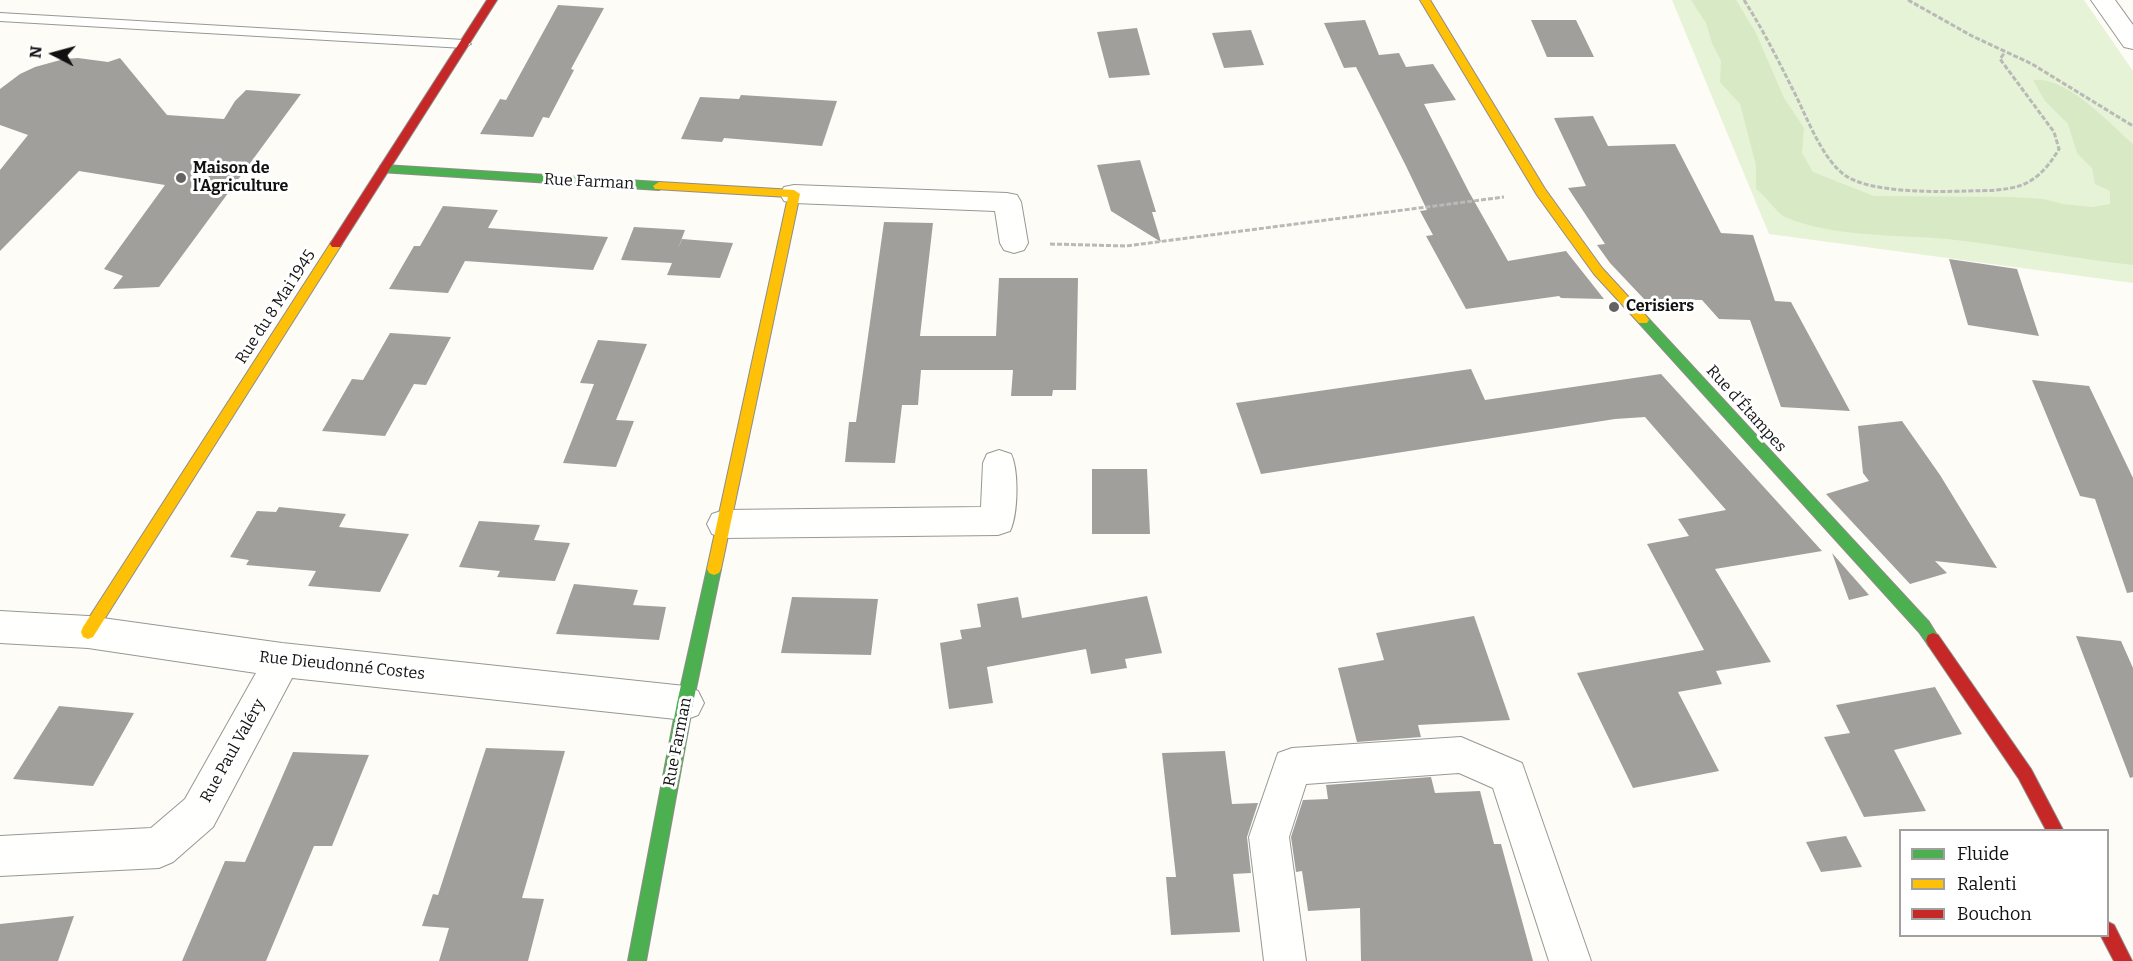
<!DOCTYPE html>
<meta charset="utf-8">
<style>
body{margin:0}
#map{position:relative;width:2133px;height:961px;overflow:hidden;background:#fdfcf7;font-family:Bitter,serif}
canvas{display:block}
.legend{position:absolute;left:1899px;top:829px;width:210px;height:108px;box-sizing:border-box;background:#fff;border:2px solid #a0a0a0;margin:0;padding:8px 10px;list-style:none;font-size:18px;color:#111}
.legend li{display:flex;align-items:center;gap:12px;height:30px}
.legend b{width:30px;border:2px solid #a0a0a0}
.north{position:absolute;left:24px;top:24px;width:60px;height:60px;-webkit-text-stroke:4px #fff;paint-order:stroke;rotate:276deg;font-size:16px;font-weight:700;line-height:24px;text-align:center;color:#111}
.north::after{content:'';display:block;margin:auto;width:21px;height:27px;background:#111;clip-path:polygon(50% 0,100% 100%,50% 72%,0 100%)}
</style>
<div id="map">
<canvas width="2133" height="961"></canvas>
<ul class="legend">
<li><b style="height:8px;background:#4caf50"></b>Fluide</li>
<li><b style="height:8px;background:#ffc107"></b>Ralenti</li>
<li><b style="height:8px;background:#c62828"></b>Bouchon</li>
</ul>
<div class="north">N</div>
</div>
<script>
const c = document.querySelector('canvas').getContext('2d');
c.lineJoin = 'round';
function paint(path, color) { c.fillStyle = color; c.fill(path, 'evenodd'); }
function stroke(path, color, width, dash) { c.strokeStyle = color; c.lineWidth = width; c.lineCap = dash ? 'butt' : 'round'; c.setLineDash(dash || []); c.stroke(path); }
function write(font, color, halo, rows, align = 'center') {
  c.font = font + ' Bitter,serif'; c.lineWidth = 6; c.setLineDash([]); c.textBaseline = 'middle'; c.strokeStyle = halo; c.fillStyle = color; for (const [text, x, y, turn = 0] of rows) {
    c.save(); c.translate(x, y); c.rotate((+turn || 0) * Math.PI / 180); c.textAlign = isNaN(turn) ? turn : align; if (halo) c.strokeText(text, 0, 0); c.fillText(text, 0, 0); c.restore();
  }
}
paint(new Path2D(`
 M1672,0H2084L2133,71V283L1769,234Z`), '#e7f3d7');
paint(new Path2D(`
 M1691,0H1736L1756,33L1784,98L1804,128L1802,153L1813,172L1874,196L2011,197L2044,199L2063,204L2092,207L2110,204V191L2095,184L2092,168L2077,153L2068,124L2045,101L2033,80C2066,75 2110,124 2133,144V265C2071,258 2009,246 1947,239C1895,234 1835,238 1785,217C1778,214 1765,195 1756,189V165L1740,104L1720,82L1721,61L1712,43L1706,23Z`), '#d8eac5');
paint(new Path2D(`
 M558,5L604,8L571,69L574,70L549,118L543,117L533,137L480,134L500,99L506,100Z
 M1365,20L1379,55L1399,53L1406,67L1433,64L1456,100L1424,104L1469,192L1508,261L1566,251L1604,299L1561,298L1559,296L1466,309L1426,236L1433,235L1420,211L1427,210L1406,166L1356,67L1344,68L1324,23Z
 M1531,20H1576L1594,57H1547Z
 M1137,28L1150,75L1109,78L1097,32Z
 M1251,30L1264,65L1224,68L1212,33Z
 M78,58L108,62L120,58L167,115L224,119L235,101L246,90L301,94L159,287L113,289L123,276L104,269L165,185L79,171L0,251V170L28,135L0,125V89L20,74L35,67L64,59Z
 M741,95L837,101L822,146L724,138L722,142L681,139L700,97L739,99Z
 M1593,116L1608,146L1675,144L1721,233L1753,235L1775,301L1791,302L1850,411L1781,407L1750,320L1719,319L1702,300L1644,299L1610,263L1597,245L1605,244L1568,188L1586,186L1554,118Z
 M1140,160L1156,212H1152L1161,242L1111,211L1097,165Z
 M443,206L498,210L488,228L608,237L593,270L465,261L448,293L389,289L414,246H420Z
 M884,222L933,223L920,336H996L999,278H1078L1076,390H1053L1052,396H1011L1013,370H921L918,405H902L895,463L845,462L849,422H856Z
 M634,227L685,230L678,249L682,239L733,243L720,278L667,275L672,263L621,260Z
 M1949,259L2017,269L2039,336L1968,325Z
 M390,333L451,337L426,385L414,384L385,436L322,431L352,379L363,380Z
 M598,340L647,344L616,420L634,421L616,467L563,463L594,384L580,383Z
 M1471,369L1485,400L1661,374L1822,551L1715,569L1771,662L1716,671L1722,684L1678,692L1719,771L1633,788L1577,673L1704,650L1647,544L1689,536L1678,519L1726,510L1645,417L1615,419L1261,474L1236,403Z
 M2032,380L2089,386L2133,478V592L2127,593L2095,499L2080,496Z
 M1902,421L1940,475L1997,568L1935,561L1947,573L1910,584L1826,494L1869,481L1863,473L1858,426Z
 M1092,469H1147L1150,534H1092Z
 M279,507L346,514L339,527L409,534L380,592L308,586L316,571L246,565L249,560L230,557L257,511L276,512Z
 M479,521L540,525L534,540L570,543L555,581L497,577L500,571L459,567Z
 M1832,553L1869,595L1849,600Z
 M574,584L638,590L633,605L666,607L659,640L556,634Z
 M1147,596L1162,653L1125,659L1127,668L1091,674L1086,649L987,667L993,703L949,709L940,643L962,639L960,630L981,627L977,604L1018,597L1022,618Z
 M792,597L878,599L871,655L781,653Z
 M1474,616L1510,720L1418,725L1421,737L1357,742L1338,668L1384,660L1376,633Z
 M2076,636L2121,641L2133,668V777L2130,778Z
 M1935,687L1962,734L1894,750L1926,811L1864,817L1824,737L1850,733L1836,705Z
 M59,706L134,713L93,786L13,779Z
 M486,748L565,751L522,898L544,899L528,961H439L449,928L422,926L433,894L438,895Z
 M1225,751L1232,804L1258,803L1247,837L1251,873L1233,874L1240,932L1171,935L1166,877H1176L1162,753Z
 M293,752L369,755L332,846H314L266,961H182L225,861L245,862Z
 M1431,777L1435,793L1480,791L1494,844H1501L1533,961H1361L1360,908L1308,911L1302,871L1296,872L1291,837L1303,800L1328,799L1326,785Z
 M1846,836L1862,867L1821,872L1806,842Z
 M74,916L58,961H0V924Z`), '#a19f9c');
const lane = new Path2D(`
 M0,13L464,40L471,44L464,48L0,21Z`);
const street = new Path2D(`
 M2091,0H2115L2133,25V49L2124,47Z
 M794,185L1007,193L1017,195L1021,202L1028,243L1024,250L1014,253L1004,250L1000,243L995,211L794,203L784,201L780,194L784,187Z
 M999,450L1011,454C1019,470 1018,515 1010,531L998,535L724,538L712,534L707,524L712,514L724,510L981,507L983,463L987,454Z
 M0,611L88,616L282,643L685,686L698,691L704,703L698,715L685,720L292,678L213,827L173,862L159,868L0,876V836L151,828L185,799L256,673L88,648L0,643Z
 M1461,737L1522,763L1591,961H1549L1493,788L1459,773L1306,784L1289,837L1306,961H1264L1249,837L1278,753L1292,748Z`);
const fast = new Path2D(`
 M384,165L659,182L665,186L659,190L380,172V166Z
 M1643,315L1647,317L1929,622L1940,640L1938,645L1933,647L1928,645L1919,632L1639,323L1637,320L1639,317Z
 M714,563L719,565L721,569L693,703L646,961H628L677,703L707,569L709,565Z`);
const slow = new Path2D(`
 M1420,0H1430L1545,189L1602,268L1647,317L1649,320L1647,323H1639L1594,274L1537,195Z
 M659,182L794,190L800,194L721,569L719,573L714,575L709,573L707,569L788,197L655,189L653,186Z
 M336,240L342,244L340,247L93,637L88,639L83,637L81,632L83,627L332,241Z`);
const jam = new Path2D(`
 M487,0H497L340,247H332L330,244L332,241Z
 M1933,633L1938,635L2031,769L2063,830H2046L2019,779L1928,645L1926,640L1928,635Z
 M2108,922L2114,925L2132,961H2114L2101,936H2108Z`);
stroke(lane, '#979795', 2);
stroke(street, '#979795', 2);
stroke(fast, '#8e8d8b', 2);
stroke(slow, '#8e8d8b', 2);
stroke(jam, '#8e8d8b', 2);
stroke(new Path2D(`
 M1744,0C1762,28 1777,58 1792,88C1806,114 1821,159 1846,176C1872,193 1936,192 1967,191C2013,190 2034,191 2059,149L2054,132L2000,59L2005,52
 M1908,0L1972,36L2032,64L2133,126
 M1050,244L1126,246L1504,197`), '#b9b9b8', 3, [5, 2]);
paint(lane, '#fffffe');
paint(street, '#fffffe');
paint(fast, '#4caf50');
paint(slow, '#ffc107');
paint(jam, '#c62828');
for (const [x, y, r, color] of [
 [181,178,6,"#646362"],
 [1614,307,6,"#646362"]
]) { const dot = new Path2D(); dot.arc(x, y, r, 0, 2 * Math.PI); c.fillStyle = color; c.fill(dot); stroke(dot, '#fff', 2); }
write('bold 16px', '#111', '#fff', [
 ["Maison de",193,169],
 ["l'Agriculture",193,187],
 ["Cerisiers",1626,307]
], 'left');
write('16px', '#111', '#fff', [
 ["Rue Farman",589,182,3],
 ["Rue du 8 Mai 1945",276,307,-57],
 ["Rue d'Étampes",1746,409,48],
 ["Rue Dieudonné Costes",342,666,6],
 ["Rue Farman",678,742,-79],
 ["Rue Paul Valéry",233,751,-61]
]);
</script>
